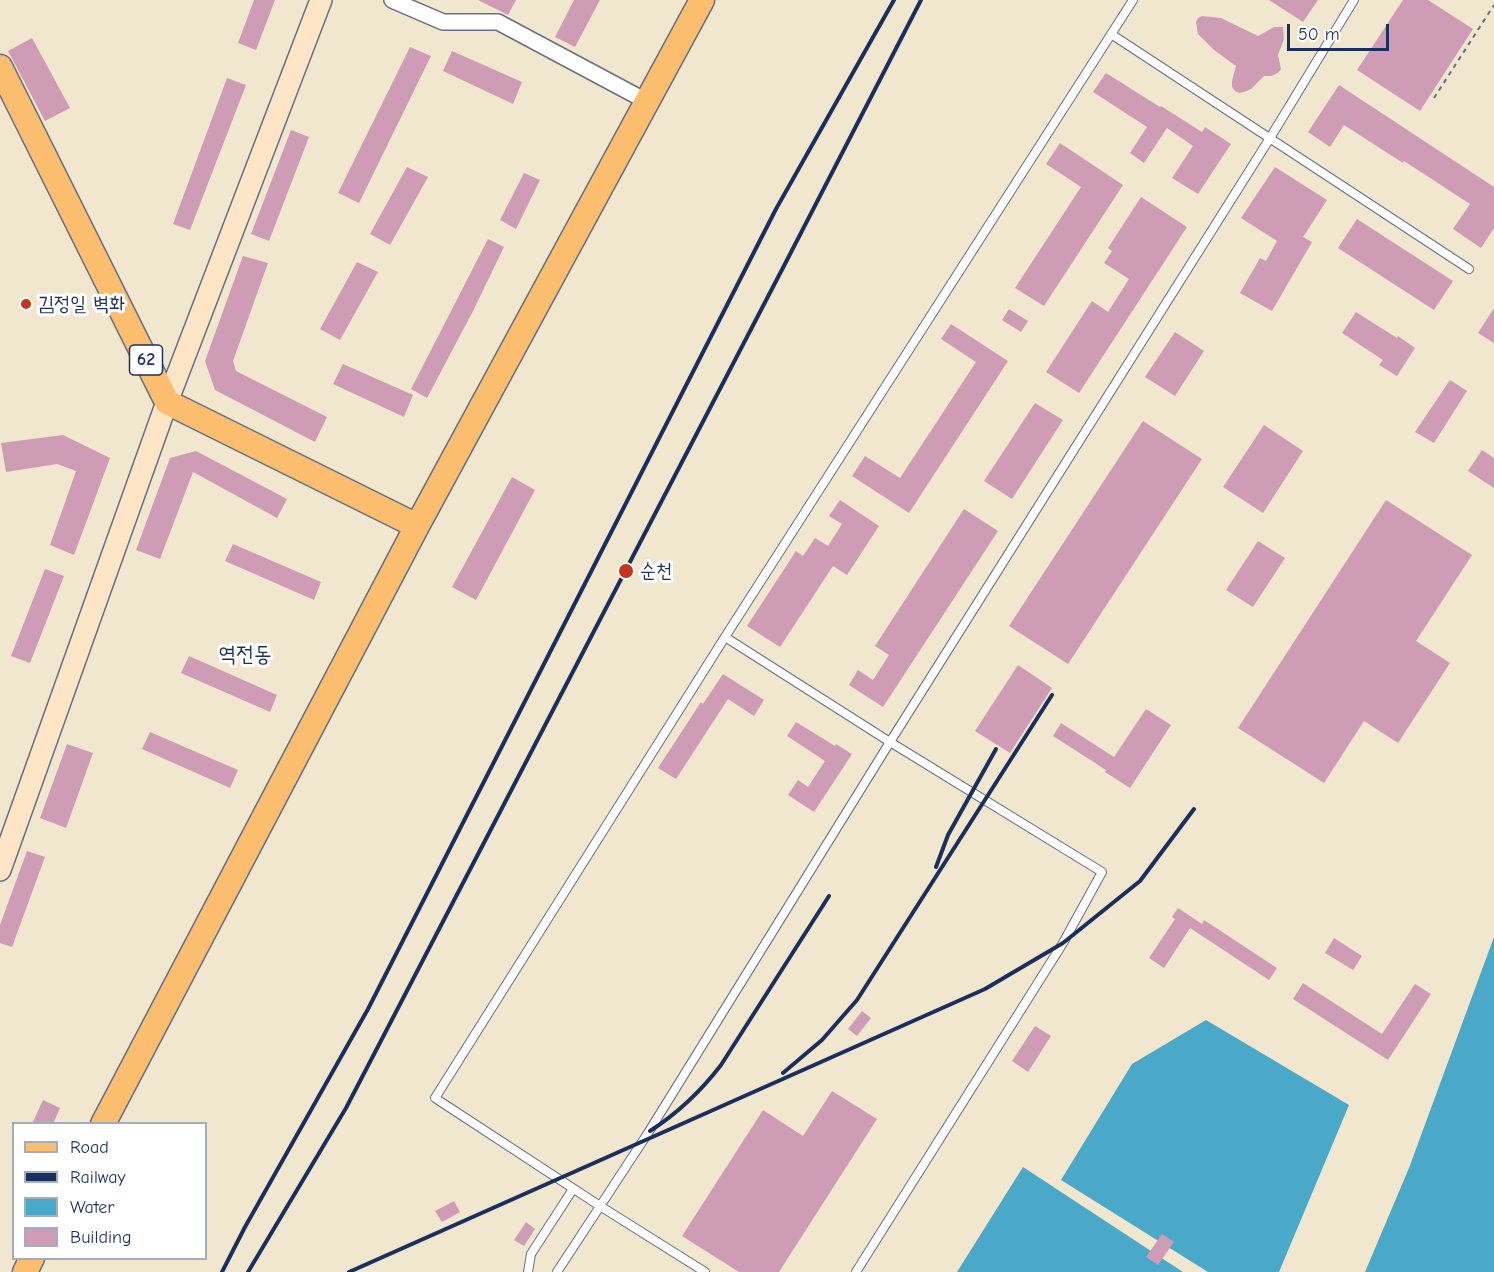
<!DOCTYPE html>
<meta charset="utf-8">
<style>
body{margin:0}
#map{position:relative;width:1494px;height:1272px;overflow:hidden;background:#f1e7ce;font-family:"Comic Neue",sans-serif}
canvas{display:block}
.legend{position:absolute;left:12px;top:1122px;width:195px;height:138px;box-sizing:border-box;background:#fff;border:2px solid #a4acbf;margin:0;padding:8px 10px;list-style:none;font-size:18px;color:#1b2f5e}
.legend li{display:flex;align-items:center;gap:12px;height:30px}
.legend b{width:30px;border:2px solid #a4acbf}
.scale{position:absolute;left:1287px;top:24px;width:102px;height:27px;box-sizing:border-box;border:3px solid #1b2f5e;border-top:0;padding-left:8px;font-size:18px;line-height:21px;white-space:nowrap;color:#1b2f5e;-webkit-text-stroke:4px #fff;paint-order:stroke}
</style>
<div id="map">
<canvas width="1494" height="1272"></canvas>
<ul class="legend">
<li><b style="height:8px;background:#fbbd6e"></b>Road</li>
<li><b style="height:8px;background:#1b2f5e"></b>Railway</li>
<li><b style="height:16px;background:#4aa8c8"></b>Water</li>
<li><b style="height:16px;background:#cf9cb5"></b>Building</li>
</ul>
<div class="scale">50 m</div>
</div>
<script>
const c = document.querySelector('canvas').getContext('2d');
c.lineJoin = 'round';
function paint(path, color) { c.fillStyle = color; c.fill(path, 'evenodd'); }
function stroke(path, color, width, dash) { c.strokeStyle = color; c.lineWidth = width; c.lineCap = dash ? 'butt' : 'round'; c.setLineDash(dash || []); c.stroke(path); }
function write(font, color, halo, rows, align = 'center') {
  c.font = font + ' "Comic Neue","Poor Story",sans-serif'; c.lineWidth = 6; c.setLineDash([]); c.textBaseline = 'middle'; c.strokeStyle = halo; c.fillStyle = color; for (const [text, x, y, turn = 0] of rows) {
    c.save(); c.translate(x, y); c.rotate((+turn || 0) * Math.PI / 180); c.textAlign = isNaN(turn) ? turn : align; if (halo) c.strokeText(text, 0, 0); c.fillText(text, 0, 0); c.restore();
  }
}
paint(new Path2D(`
 M1494,937V1272H1365L1409,1168Z
 M1206,1020L1349,1105L1279,1272H1208L1061,1180L1132,1064Z
 M1023,1167L1183,1272H957Z`), '#4aa8c8');
paint(new Path2D(`
 M254,0H275L256,50L238,43Z
 M478,0H516L508,15Z
 M574,0H600L575,47L555,37Z
 M1269,0H1318L1303,22Z
 M1403,0H1428L1473,29L1420,111L1357,70Z
 M1202,16L1221,18L1258,36L1274,27H1283L1284,39L1278,55L1281,69L1278,73L1271,76H1264L1251,89L1244,92L1239,93L1235,91L1232,87V81L1236,66L1214,50L1198,34L1196,22L1198,18Z
 M32,38L70,108L45,121L8,51Z
 M410,47L431,56L359,203L338,193Z
 M452,51L522,82L513,104L443,71Z
 M1106,73L1160,107L1161,106L1202,132L1205,127L1231,144L1198,194L1172,178L1193,146L1167,128L1144,163L1130,153L1147,127L1093,92Z
 M227,78L246,85L190,230L173,224Z
 M1339,85L1494,187V228L1481,248L1453,229L1470,204L1404,161L1403,163L1344,125L1330,147L1308,132Z
 M291,130L309,137L269,241L251,234Z
 M1060,143L1123,185L1044,306L1015,288L1081,187L1046,164Z
 M407,167L428,177L390,245L370,234Z
 M1275,167L1327,200L1303,237L1312,242L1272,311L1240,293L1260,258L1266,261L1277,241L1241,218Z
 M524,173L540,180L516,229L500,220Z
 M1141,197L1187,227L1079,393L1046,372L1092,301L1108,312L1129,279L1104,263L1112,251L1108,248Z
 M1357,219L1453,281L1434,310L1338,248Z
 M488,239L504,247L472,313L427,398L411,389Z
 M243,256L268,263L233,361L236,371L327,417L315,442L215,390L205,361Z
 M357,262L378,272L340,340L320,329Z
 M1494,308V343L1478,333Z
 M1009,309L1028,321L1021,332L1002,320Z
 M1356,312L1397,338L1398,336L1415,348L1397,376L1379,365L1383,360L1342,333Z
 M951,324L1008,361L909,513L852,476L865,456L900,478L976,362L941,339Z
 M1175,332L1204,351L1175,396L1145,377Z
 M343,364L413,395L404,417L333,384Z
 M1450,380L1467,391L1434,443L1415,432Z
 M1035,403L1063,420L1012,499L984,481Z
 M1143,421L1202,459L1068,664L1009,626Z
 M1264,425L1303,451L1263,513L1223,487Z
 M63,435L110,458L74,555L50,545L76,471L57,464L6,472L1,443Z
 M1482,450L1494,458V488L1468,471Z
 M196,451L287,499L277,518L193,472L160,559L136,550L170,458Z
 M512,477L535,490L476,600L452,587Z
 M840,500L879,526L847,575L833,566L780,647L747,626L796,551L803,556L815,538L828,546L842,524L829,516Z
 M1386,500L1472,555L1416,641L1450,663L1398,743L1364,721L1324,783L1238,728Z
 M964,509L998,531L883,707L849,685L858,670L873,680L889,655L875,646Z
 M1258,541L1285,558L1253,607L1226,590Z
 M233,544L321,582L314,600L225,561Z
 M45,569L64,576L30,663L11,656Z
 M189,656L277,695L270,712L181,673Z
 M1018,665L1052,688L1010,753L975,731Z
 M723,674L764,700L754,716L728,699L676,779L658,768L701,702L703,704Z
 M1146,709L1171,725L1130,788L1105,772L1106,770L1053,736L1061,723L1114,757Z
 M796,722L835,746L836,744L852,754L814,812L788,795L798,780L808,787L825,761L787,736Z
 M150,732L238,770L230,788L142,749Z
 M67,744L93,753L66,828L40,818Z
 M27,851L45,857L12,947L0,943V925Z
 M1178,908L1202,924L1204,920L1277,968L1269,980L1190,928L1164,968L1149,958L1175,919L1172,917Z
 M1334,938L1362,956L1353,970L1325,953Z
 M1303,983L1382,1034L1415,984L1431,994L1388,1060L1293,999Z
 M862,1011L871,1018L857,1036L848,1029Z
 M1035,1026L1051,1036L1028,1072L1012,1061Z
 M832,1091L877,1119L779,1272H739L682,1236L763,1110L803,1136Z
 M43,1100L60,1108L53,1124H32Z
 M454,1201L460,1212L442,1222L435,1211Z
 M526,1222L535,1229L524,1246L514,1240Z
 M1162,1234L1174,1242L1158,1265L1146,1257Z`), '#cf9cb5');
const service = new Path2D(`
 M1111,34L1469,269
 M725,637L1133,0
 M528,1272L531,1254L573,1189
 M557,1272L648,1133L890,742L1270,138L1354,0
 M705,1272L600,1206L435,1098L725,637L890,742L1102,872L1063,943L856,1272`);
const minor = new Path2D(`
 M392,0L443,22H498L646,101`);
const secondary = new Path2D(`
 M0,870L167,402L321,0`);
const primary = new Path2D(`
 M0,67L167,402L417,526
 M103,1124L417,526L702,0
 M25,1272L32,1258`);
stroke(service, '#666f85', 10);
stroke(minor, '#666f85', 18);
stroke(secondary, '#666f85', 24);
stroke(primary, '#666f85', 27);
stroke(new Path2D(`
 M1434,98L1494,5`), '#666f85', 2, [4.5, 4.5]);
stroke(service, '#fff', 8);
stroke(minor, '#fff', 15);
stroke(secondary, '#fde5c5', 21);
stroke(primary, '#fbbd6e', 24);
stroke(new Path2D(`
 M936,867L948,835L996,749
 M783,1073L822,1040L857,1000L1052,695
 M650,1131C678,1113 701,1091 721,1065L829,896
 M222,1272L245,1227L368,1009L776,209L894,0
 M248,1272L346,1108L787,260L921,0
 M349,1272L985,989L1063,943L1140,881L1194,809`), '#1b2f5e', 4);
for (const [x, y, r, color] of [
 [26,304,6,"#c8321e"],
 [626,571,8,"#c8321e"]
]) { const dot = new Path2D(); dot.arc(x, y, r, 0, 2 * Math.PI); c.fillStyle = color; c.fill(dot); stroke(dot, '#fff', 2); }
for (const [x, y, w] of [
 [146,360,33]
]) { const box = new Path2D(); box.roundRect(x - w / 2, y - 15, w, 30, 4.5); c.fillStyle = '#fff'; c.fill(box); stroke(box, '#1b2f5e', 1.5); }
write('bold 18px', '#1b2f5e', null, [
 ["62",146,360]
]);
write('20px', '#1b2f5e', '#fff', [
 ["김정일 벽화",38,304],
 ["순천",640,571]
], 'left');
write('22px', '#1b2f5e', '#fff', [
 ["역전동",245,655]
]);
</script>
